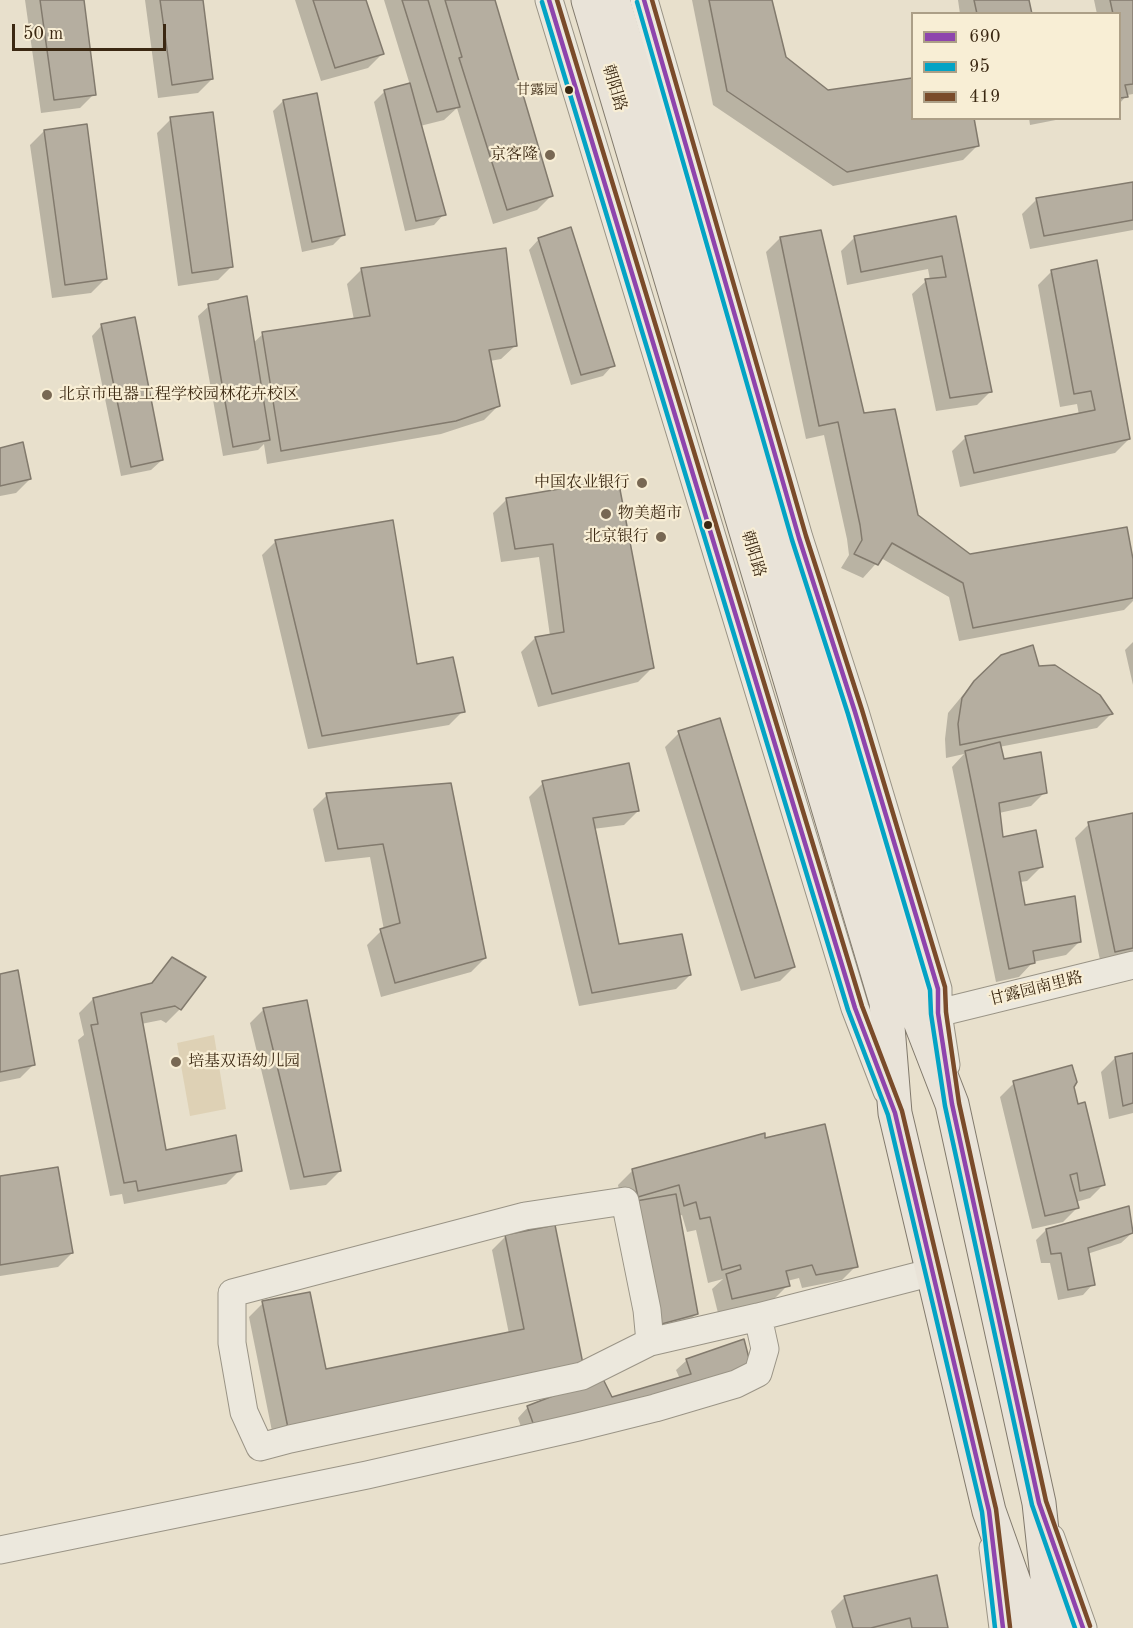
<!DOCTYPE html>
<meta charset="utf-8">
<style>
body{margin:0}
#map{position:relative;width:1133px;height:1628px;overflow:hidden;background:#e8e0cc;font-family:"Old Standard TT",serif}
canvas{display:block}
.legend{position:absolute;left:911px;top:12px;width:210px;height:108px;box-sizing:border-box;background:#f8eed5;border:2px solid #ac9f87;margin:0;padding:8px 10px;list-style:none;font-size:18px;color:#3b2812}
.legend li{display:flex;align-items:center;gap:12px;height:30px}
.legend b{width:30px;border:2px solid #ac9f87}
.scale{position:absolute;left:12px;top:24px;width:154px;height:27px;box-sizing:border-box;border:3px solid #3b2812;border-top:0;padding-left:8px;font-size:18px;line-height:21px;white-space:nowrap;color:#3b2812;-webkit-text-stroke:4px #f8eed5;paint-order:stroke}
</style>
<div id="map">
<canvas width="1133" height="1628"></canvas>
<ul class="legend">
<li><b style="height:8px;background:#8e44ad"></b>690</li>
<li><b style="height:8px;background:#03a3c5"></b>95</li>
<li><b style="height:8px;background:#7a4b2a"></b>419</li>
</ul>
<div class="scale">50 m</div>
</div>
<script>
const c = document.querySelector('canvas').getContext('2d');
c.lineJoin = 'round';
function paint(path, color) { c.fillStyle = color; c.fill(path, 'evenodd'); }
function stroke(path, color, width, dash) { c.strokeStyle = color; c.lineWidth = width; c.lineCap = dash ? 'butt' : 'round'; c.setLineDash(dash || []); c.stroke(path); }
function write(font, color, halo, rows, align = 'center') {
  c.font = font + ' "Old Standard TT","Noto Serif SC",serif'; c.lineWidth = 4.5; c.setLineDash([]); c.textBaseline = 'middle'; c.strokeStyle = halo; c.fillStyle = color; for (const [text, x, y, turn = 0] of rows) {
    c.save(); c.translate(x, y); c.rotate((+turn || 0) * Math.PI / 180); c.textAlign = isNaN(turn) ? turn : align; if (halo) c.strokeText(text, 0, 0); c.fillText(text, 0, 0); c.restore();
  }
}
paint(new Path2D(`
 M214,1035L226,1109L190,1116L177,1043Z`), '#ded1b5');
paint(new Path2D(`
 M25,0H82L94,94L80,108L41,113Z
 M145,0H202L212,79L198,93L158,98Z
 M295,0H365L382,54L368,68L321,81Z
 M384,0H494L551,196L537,210L493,224L457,108L444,120L420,126L444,214L434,225L405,231L374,102L385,91L410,85Z
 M692,0H771L784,58L828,92L912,79V118L977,146L963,160L833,186L713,105Z
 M958,0H1027L1030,14H960Z
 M1094,0H1133V94L1127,95L1120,103V14H1097Z
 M283,101L343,235L333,245L302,252L273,111Z
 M1029,118H1066L1030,125Z
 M171,119L232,266L218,280L178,286L157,133Z
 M44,131L105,279L91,293L52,298L30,145Z
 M1133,184V230L1030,249L1022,214L1036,200Z
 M955,218L991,391L977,405L936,411L912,294L926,281L930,280L928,269L847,285L841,251L855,237Z
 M780,238L863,414L917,515L969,556L1133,567V601L1124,610L959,641L949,597L881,558L863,578L841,568L849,555L847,539L824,435L806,439L766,252Z
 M539,239L613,365L603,376L571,385L529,250Z
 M361,270L516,345L501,359L490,361L498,406L484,420L441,434L267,464L264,444L258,450L223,456L198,316L209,306L253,343L263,334L354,320L347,284Z
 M1052,271L1129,439L1115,453L960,487L952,451L966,437L1079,415L1077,404L1060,407L1038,285Z
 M102,325L162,460L151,470L121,476L92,336Z
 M0,449L30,479L16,493L0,496Z
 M617,480L652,668L638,682L538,707L521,652L535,638L550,636L539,557L501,562L493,513L507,499Z
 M276,541L416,666L463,711L449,725L308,749L262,555Z
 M1133,642V685L1125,650Z
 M1001,656L1038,668L1111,714L1097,728L999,747L1002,761L1045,792L1031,806L999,813L1002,838L1041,867L1027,881L1020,882L1024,907L1080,941L1066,955L1033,962L1019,977L996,982L952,767L964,754L946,758L945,739L948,713L972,684Z
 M679,733L794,967L780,981L741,991L665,747Z
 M543,783L638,811L624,825L593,829L618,946L690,975L676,989L579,1006L529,797Z
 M449,785L485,958L471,972L381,997L367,945L381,931L384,930L370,857L325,862L313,809L327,795Z
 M1133,814V958L1101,965L1075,838L1089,824Z
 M172,959L180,1009L166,1023L161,1020L141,1024L165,1152L240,1170L226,1184L124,1204L122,1194L110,1196L78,1040L84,1035L79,1013L93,999L148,986Z
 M0,975L34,1064L20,1078L0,1082Z
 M264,1009L340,1171L326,1185L290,1190L250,1023Z
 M1133,1054V1113L1109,1119L1101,1072L1115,1058Z
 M1014,1083L1072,1087L1104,1184L1090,1198L1076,1202L1077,1208L1063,1222L1032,1229L1000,1097Z
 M764,1139L856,1266L842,1280L802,1288L799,1278L787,1281L788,1285L774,1299L718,1313L712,1289L723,1279L708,1283L696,1230L687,1232L682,1215L678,1216L696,1314L686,1324L648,1334L618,1185L632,1171Z
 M0,1177L72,1253L58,1267L0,1276Z
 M1046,1230L1132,1233L1121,1243L1087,1254L1093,1284L1083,1295L1058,1300L1050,1263H1041L1036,1240Z
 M506,1236L582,1369L274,1441L249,1317L263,1303L325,1371L509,1334L492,1250Z
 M687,1360L750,1370L524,1436L518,1418L528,1407L611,1399L680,1379L676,1370Z
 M845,1597L947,1628H836L831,1611Z`), '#0003');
const building = new Path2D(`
 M40,0H84L96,95L54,100Z
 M160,0H203L213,79L172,85Z
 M313,0H366L384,54L335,68Z
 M402,0H428L460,107L437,112Z
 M445,0H495L553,196L507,210L459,58L462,57Z
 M709,0H772L786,57L828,90L912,78V118H974L979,146L847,172L727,91Z
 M974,0H1029L1032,14H977Z
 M1110,0H1133V84L1125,85L1128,97L1120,98V14H1113Z
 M410,83L446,215L416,221L384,90Z
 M317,93L345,235L312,242L283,100Z
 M213,112L233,267L192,273L170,117Z
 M87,124L107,279L65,285L44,130Z
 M1133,182V220L1044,236L1036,198Z
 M956,216L992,392L950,398L925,279L946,277L942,256L861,272L854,236Z
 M571,227L615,366L581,375L538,238Z
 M821,230L864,413L895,409L918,515L970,554L1127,527L1133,559V598L973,628L963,583L892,543L878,565L854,554L862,540L860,525L838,422L819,426L780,237Z
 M506,248L517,346L489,350L500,406L456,421L281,451L262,332L370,316L361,268Z
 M1097,260L1130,439L974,473L965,436L1095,410L1091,391L1074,394L1051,270Z
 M247,296L270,440L233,447L208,304Z
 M135,317L163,460L131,467L101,324Z
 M23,442L31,479L0,486V448Z
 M618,479L654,668L552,694L535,637L564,632L553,544L515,549L506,498Z
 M393,520L417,664L453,657L465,712L322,736L275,540Z
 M1033,645L1039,666L1055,665L1100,695L1113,714L960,745L958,724L962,698L974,681L1001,655Z
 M720,718L795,967L755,978L678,731Z
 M1000,742L1004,759L1041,752L1047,793L999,803L1003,837L1036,830L1043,867L1019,872L1025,905L1075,896L1081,942L1033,951L1035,963L1009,969L965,751Z
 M629,763L639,811L593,818L619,944L682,934L691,975L592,993L542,781Z
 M451,783L486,958L395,983L380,929L400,923L383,844L338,849L326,793Z
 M1133,813V948L1115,952L1088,822Z
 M172,957L206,977L181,1010L175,1006L141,1013L166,1150L236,1135L242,1171L138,1191L136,1181L124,1183L91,1025L98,1024L93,998L152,983Z
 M18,970L35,1065L0,1072V974Z
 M307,1000L341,1171L304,1177L263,1008Z
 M1133,1053V1103L1123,1106L1115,1057Z
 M1072,1065L1077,1082L1074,1087L1078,1104L1085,1102L1105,1185L1080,1191L1077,1173L1070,1175L1079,1208L1045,1216L1013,1081Z
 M825,1124L858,1267L816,1275L812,1265L786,1271L790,1286L732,1299L726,1274L741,1269L740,1265L722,1270L710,1217L700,1219L696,1202L684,1206L679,1185L638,1197L632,1169L765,1133V1138Z
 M58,1167L73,1253L0,1265V1176Z
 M676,1194L698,1314L658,1325L636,1201Z
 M1129,1206L1133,1233L1088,1248L1095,1285L1068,1290L1061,1253L1051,1254L1046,1229Z
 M555,1225L584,1369L288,1428L262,1301L310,1292L326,1369L524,1329L505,1235Z
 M744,1339L752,1370L534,1426L527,1406L602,1377L612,1397L691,1374L686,1359Z
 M937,1575L948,1628H912L910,1618L871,1628H853L844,1596Z`);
paint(building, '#b5aea0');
stroke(building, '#827a6d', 1.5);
const minor = new Path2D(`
 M549,0L855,1008L887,1091
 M644,0L799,538L855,712L938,989V1013L946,1065
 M938,1013L1133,965
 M650,1342L582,1376L290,1439L260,1447L244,1412L232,1343V1293L525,1216L625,1201L647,1310L650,1342L758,1317
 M1051,1538L1083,1628
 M993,1548L1003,1628
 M0,1550L367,1475L578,1427L655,1408L736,1384L758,1373L765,1349L758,1317L933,1272`);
const highway = new Path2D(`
 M588,0L886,1002L895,1113L989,1511L1024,1610L1028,1628
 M613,0L911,998L952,1104L1039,1503L1050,1605L1055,1628`);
stroke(minor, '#9a9486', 29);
stroke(highway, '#827a6d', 35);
stroke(minor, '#ece8dd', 27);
stroke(highway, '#e9e3d8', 33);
stroke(new Path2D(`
 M549,0L855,1008L895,1113L989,1511L1003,1628
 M644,0L799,538L855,712L938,989V1013L952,1104L1039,1503L1083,1628`), '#8e44ad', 4.5);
stroke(new Path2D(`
 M542,2L848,1010L888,1115L982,1512L995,1628
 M637,2L792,540L848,714L930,990L931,1014L945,1106L1032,1505L1075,1628`), '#03a3c5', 4.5);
stroke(new Path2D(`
 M557,0L862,1006L902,1111L996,1509L1010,1627
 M652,0L806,536L862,710L945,987L946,1012L959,1103L1046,1501L1090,1626`), '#7a4b2a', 4.5);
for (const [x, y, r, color] of [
 [569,90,5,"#3b2812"],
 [550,155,6,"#786853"],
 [47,395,6,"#786853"],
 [642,483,6,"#786853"],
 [606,514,6,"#786853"],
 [708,525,5,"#3b2812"],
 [661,537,6,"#786853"],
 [176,1062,6,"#786853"]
]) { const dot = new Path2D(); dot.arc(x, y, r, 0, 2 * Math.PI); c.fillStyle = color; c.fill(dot); stroke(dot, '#f8eed5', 2); }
write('14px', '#3b2812', '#f8eed5', [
 ["甘露园",558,90]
], 'right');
write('16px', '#3b2812', '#f8eed5', [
 ["朝阳路",614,88,73],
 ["朝阳路",753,554,73],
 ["甘露园南里路",1036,989,-14]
]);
write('16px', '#3b2812', '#f8eed5', [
 ["京客隆",538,155],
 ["北京市电器工程学校园林花卉校区",59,395,"left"],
 ["中国农业银行",630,483],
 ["物美超市",618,514,"left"],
 ["北京银行",649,537],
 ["培基双语幼儿园",188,1062,"left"]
], 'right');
</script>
